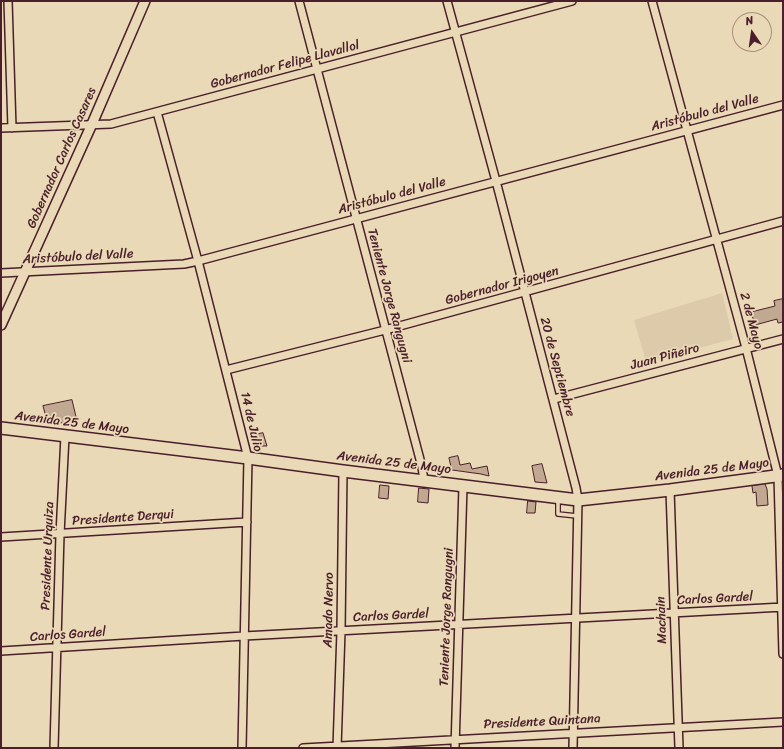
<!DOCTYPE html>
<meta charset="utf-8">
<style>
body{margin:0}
#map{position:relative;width:784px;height:749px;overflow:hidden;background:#ead9b6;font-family:Sriracha,sans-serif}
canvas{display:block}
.frame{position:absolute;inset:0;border:2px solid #4a1f2b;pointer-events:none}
.north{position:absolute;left:732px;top:12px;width:40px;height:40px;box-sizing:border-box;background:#ead9b6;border:1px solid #aa8f7e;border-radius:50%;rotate:347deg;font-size:11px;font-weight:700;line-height:16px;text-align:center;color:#4a1f2b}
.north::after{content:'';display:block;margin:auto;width:14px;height:18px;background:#4a1f2b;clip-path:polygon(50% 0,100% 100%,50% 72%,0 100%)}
</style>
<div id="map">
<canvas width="784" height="749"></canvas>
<div class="frame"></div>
<div class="north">N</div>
</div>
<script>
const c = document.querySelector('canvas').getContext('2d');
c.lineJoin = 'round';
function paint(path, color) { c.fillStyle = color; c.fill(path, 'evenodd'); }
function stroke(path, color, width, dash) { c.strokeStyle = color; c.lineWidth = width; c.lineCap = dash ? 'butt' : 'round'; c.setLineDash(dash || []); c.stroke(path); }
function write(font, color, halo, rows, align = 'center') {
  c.font = font + ' Sriracha,sans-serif'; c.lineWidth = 3.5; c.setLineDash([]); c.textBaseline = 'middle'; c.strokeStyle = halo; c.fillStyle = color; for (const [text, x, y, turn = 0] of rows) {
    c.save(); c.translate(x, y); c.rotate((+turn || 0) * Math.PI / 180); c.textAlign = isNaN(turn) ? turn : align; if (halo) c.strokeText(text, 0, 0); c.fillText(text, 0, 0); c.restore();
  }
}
paint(new Path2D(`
 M722,293L733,339L646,362L634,320Z`), '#ddcaab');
const building = new Path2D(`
 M783,299V322L778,323L777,319L755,325L751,312L775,306L774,301Z
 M72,400L78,425L47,421L43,406Z
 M263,433L267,446H255L251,436Z
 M458,456L460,465L470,463L472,469L487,466L489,476L481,474L445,469L451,467L449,458Z
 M542,464L547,483L535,482L532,466Z
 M765,484L767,489L768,505L757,506L756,492L753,493L752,486Z
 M380,485L389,486L388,499L379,498Z
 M419,488L429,489L428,503L418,502Z
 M528,501L536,502L535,513H527Z`);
paint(building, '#c0a891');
stroke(building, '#4a1f2b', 1);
const service = new Path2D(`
 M558,499V514L577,516`);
const minor = new Path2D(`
 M8,1L12,128
 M299,1L422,467L424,481
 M447,1L496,181L576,488L578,500L573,748
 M652,1L746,348L778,476L783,654
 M157,112L198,261L248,458L242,748
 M1,128L111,124L572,1
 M1,273L184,264L198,261L783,105
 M226,370L385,330L783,221
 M554,399L783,339
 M670,490L679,748
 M1,537L247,522
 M1,651L244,636L783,607
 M54,748L60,534L65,436
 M303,748L783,722
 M337,748L341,631L343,471
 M455,748L463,486`);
const tertiary = new Path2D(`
 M1,325L92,124L145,1`);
const secondary = new Path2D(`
 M1,428L248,458L343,471L578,500L670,490L783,475`);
stroke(service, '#4a1f2b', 6);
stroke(minor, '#4a1f2b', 10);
stroke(tertiary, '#4a1f2b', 12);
stroke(secondary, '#4a1f2b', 14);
stroke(service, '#ead9b6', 3.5);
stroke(minor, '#ead9b6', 7);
stroke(tertiary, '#ead9b6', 9);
stroke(secondary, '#ead9b6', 11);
write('13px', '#4a1f2b', '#ead9b6', [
 ["Gobernador Felipe Llavallol",285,65,-15],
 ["Aristóbulo del Valle",705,113,-15],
 ["Gobernador Carlos Casares",62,158,-66],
 ["Aristóbulo del Valle",392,196,-15],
 ["Aristóbulo del Valle",78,257,-3],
 ["Gobernador Irigoyen",502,286,-15],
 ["Teniente Jorge Rangugni",389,296,75],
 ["2 de Mayo",751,321,75],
 ["Juan Piñeiro",665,357,-15],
 ["20 de Septiembre",557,367,75],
 ["14 de Julio",251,422,77],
 ["Avenida 25 de Mayo",72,423,7],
 ["Avenida 25 de Mayo",394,463,7],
 ["Avenida 25 de Mayo",712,470,-7],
 ["Presidente Derqui",123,518,-4],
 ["Presidente Urquiza",48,556,-88],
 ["Carlos Gardel",715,599,-3],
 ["Amado Nervo",329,610,-89],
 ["Carlos Gardel",391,616,-3],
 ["Teniente Jorge Rangugni",447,617,-88],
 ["Machain",662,620,-92],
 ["Carlos Gardel",68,635,-4],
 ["Presidente Quintana",542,722,-3]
]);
</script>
